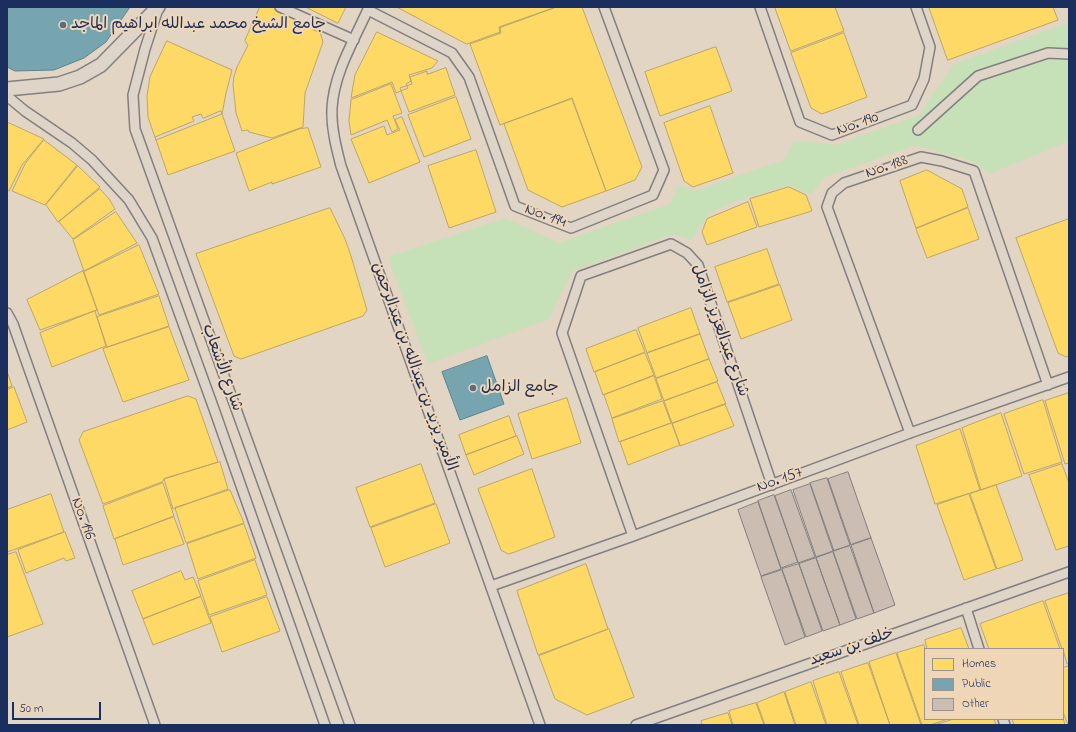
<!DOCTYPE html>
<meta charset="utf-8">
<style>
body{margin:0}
#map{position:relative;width:1076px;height:732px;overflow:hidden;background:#e2d5c4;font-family:"Indie Flower",sans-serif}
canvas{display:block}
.frame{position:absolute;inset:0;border:8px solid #1b2f5e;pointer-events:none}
.legend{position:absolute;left:924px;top:648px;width:140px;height:72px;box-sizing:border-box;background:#efd6b7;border:1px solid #9a9393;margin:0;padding:5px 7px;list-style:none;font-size:12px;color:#1b2f5e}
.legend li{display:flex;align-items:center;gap:8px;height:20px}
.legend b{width:20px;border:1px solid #9a9393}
.scale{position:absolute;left:12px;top:702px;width:89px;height:18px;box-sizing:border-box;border:2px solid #1b2f5e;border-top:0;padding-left:5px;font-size:12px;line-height:14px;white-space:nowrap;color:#1b2f5e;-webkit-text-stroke:3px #efd6b7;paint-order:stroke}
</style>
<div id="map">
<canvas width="1076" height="732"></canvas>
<div class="frame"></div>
<ul class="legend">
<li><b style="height:11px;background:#ffd966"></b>Homes</li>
<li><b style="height:11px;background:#76a5af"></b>Public</li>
<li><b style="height:11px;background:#cbbdb2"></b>Other</li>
</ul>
<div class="scale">50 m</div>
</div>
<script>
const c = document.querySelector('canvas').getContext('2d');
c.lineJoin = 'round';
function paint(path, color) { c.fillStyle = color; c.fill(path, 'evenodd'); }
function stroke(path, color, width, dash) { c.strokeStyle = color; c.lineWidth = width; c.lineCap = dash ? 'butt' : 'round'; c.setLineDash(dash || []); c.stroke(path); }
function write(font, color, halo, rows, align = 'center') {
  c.font = font + ' "Indie Flower","Playpen Sans Arabic",sans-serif'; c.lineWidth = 4; c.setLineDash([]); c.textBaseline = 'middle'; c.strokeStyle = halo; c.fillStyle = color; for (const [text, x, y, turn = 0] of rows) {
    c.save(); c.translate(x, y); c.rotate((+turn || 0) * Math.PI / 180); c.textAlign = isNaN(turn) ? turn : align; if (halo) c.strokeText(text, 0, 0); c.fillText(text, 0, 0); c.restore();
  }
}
paint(new Path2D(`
 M1067,23L1069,24V141L989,174L975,162L916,145L825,177L811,194L788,185L733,202L710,213L691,240L673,234L572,271L549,319L428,364L388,257L505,218L559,243L670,204L678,185L695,191L784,160L793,143L803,141L836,145L919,115L954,64Z`), '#c6e0b7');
const homes = new Path2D(`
 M260,7H280L313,26V30L320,32L323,42L305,93L303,127L272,138L249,132L248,130L242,131L236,113L235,103L233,85L234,76L237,67L248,45L245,41Z
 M306,7H346L338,23Z
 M397,7H556L499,27L500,32L467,44Z
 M557,7H582L642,167L635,180L606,191L572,98L500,125L470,44L501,33L500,28Z
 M775,7H835L844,31L791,51Z
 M929,7H1053L1058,20L948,60Z
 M377,32L438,61L432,68L409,75L411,81L406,84L408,88L396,93L392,82L351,98L355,75Z
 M844,33L867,97L822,114L811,108L791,53Z
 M167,41L232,70L226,93L222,114L156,140L148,117L147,96L150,77Z
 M716,47L732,91L660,116L645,72Z
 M446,68L455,95L409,112L400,88L412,84L410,77L427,71V74Z
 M391,84L402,113L393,116L398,129L392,132L387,120L351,135L349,121L351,100Z
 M456,97L471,139L424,157L408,115Z
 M572,99L606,191L562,207L528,190L504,124Z
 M710,106L733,173L693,187L684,181L664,123Z
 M221,111L235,151L168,175L155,137L194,121L192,117L201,114L203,118Z
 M402,117L420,162L369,183L351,139L384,126L387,135L400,130L395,120Z
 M7,122L44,139L22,165L9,191L7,190Z
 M308,128L321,167L272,184V182L249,191L236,153L299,129Z
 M44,140L77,165L45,205L12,191L25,164Z
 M476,150L496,212L449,228L428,166Z
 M78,166L100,187L58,222L46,205Z
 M927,170L962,189L968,207L916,228L900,181Z
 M789,187L806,195L812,211L759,227L750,199Z
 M100,189L109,199L115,209L73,239L59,222Z
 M748,202L757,227L707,245L702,232L707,219Z
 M330,208L345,239L351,256L367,310L363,316L241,359L234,356L196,254Z
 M968,208L979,239L927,258L916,229Z
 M116,212L137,243L84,271L73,240Z
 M1069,219V355L1066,357L1058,353L1016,238Z
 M139,245L159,294L99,315L84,272Z
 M767,249L779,284L727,302L715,267Z
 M83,271L97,310L40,330L27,300Z
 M780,285L792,320L741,339L728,303Z
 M159,296L169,326L107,347L97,317Z
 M691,308L700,334L647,353L638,328Z
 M95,311L106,346L52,367L40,333Z
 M169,327L189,380L123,402L103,349Z
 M636,330L645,352L594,372L586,349Z
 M700,334L709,359L656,378L647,353Z
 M645,353L654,375L603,395L595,372Z
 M709,359L718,381L664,401L656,379Z
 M7,371L12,386L7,388Z
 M654,376L662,399L612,418L604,395Z
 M717,382L726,404L672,423L664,401Z
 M14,387L27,422L7,430V390Z
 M1069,393V463L1065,464L1045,401Z
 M188,396L196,399L218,462L164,479L162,482L103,504L79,440L83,432Z
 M567,398L581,443L532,459L518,414Z
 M1043,400L1062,462L1024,474L1004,414Z
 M663,401L671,423L619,442L612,419Z
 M725,404L734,426L680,446L672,424Z
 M1001,413L1022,476L981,490L962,428Z
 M509,416L516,436L466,455L459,435Z
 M672,423L680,445L628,465L620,442Z
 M960,429L980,490L935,504L916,446Z
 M517,436L524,454L474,475L466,455Z
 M220,462L228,489L173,509L164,479Z
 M421,464L435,503L370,527L356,488Z
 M1062,464L1069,483V546L1056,550L1029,475Z
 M532,469L555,537L512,553L508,554L501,550L478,489Z
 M163,483L174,516L114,539L103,506Z
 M996,485L1023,560L997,569L970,494Z
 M230,490L244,523L186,543L175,508Z
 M51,494L64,532L7,552V510Z
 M969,494L996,569L964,580L937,505Z
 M436,504L450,543L385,567L371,528Z
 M174,517L184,544L123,565L115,539Z
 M244,524L256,558L198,579L187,544Z
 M65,532L75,558L66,561L64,558L26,573L18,550Z
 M16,552L43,624L7,637V555Z
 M255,560L267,595L209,615L198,581Z
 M586,564L608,629L538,655L517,591Z
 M181,571L185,580L193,577L201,596L143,619L132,591Z
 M1069,593V663L1067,664L1063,649H1062L1045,601Z
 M201,597L211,623L153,645L143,619Z
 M267,597L280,631L222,652L210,617Z
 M1043,601L1060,649H989L980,624Z
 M961,628L969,649H927L925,640Z
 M609,629L634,697L587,715L555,699L539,656Z
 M924,645L925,649V719H948L930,725H922L897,653Z
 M896,653L921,725H890L869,662Z
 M868,663L890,725H859L841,672Z
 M1069,666V725H1068L1063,712V668Z
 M839,672L858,725H827L813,681Z
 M811,682L826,725H796L785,692Z
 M784,692L795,725H765L757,703Z
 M756,703L764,725H733L729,711Z
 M728,713L732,725H702L701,721Z
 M1063,718L1065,725H1014L1012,719H1063Z
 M954,719H994L996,725H935Z`);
paint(homes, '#ffd966');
stroke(homes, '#bba664', 1);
const public = new Path2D(`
 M7,7H130L106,42L84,58L54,70L15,71L7,67Z
 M487,356L504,404L460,420L442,372Z`);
paint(public, '#76a5af');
stroke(public, '#5b8297', 1);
const building = new Path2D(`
 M848,472L871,538L851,545L828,479Z
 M827,478L850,545L834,551L810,483Z
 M810,484L833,551L816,557L793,490Z
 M791,490L815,557L798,563L775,496Z
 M774,495L798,562L781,568L758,501Z
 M758,502L781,569L761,576L738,510Z
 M871,538L895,605L874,613L851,545Z
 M850,546L874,613L857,619L833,551Z
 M833,552L856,619L840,625L816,558Z
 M816,558L840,625L823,631L799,564Z
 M799,564L822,631L806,637L782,569Z
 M782,570L805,637L785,645L761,577Z`);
paint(building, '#cbbdb2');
stroke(building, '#817f80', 1);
const street = new Path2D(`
 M280,7L354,40
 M369,7C355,39 334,72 332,108C331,127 336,147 341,166L540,725
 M760,7L800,122L832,135L912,105L924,79L930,47L916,7
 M158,9L145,49L133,95L135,129L350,725
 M368,10L452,53L469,77L515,206L571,228L653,195L664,170L604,7
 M7,96L25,111L72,143L92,160L129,200L152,238L214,409L325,725
 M918,130L978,76L1048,53L1069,54
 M7,313L13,324L155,725
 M910,433L827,207L832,193L844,183L921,157L942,161L974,171L1048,385
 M633,536L562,333L581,276L671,244L687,253L698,265L772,485
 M491,586L633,536L910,433L1069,377
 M966,608L979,649
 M1003,719L1005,725
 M636,725L1069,572`);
const secondary = new Path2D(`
 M7,89L59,84L80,77L101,65L158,7`);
stroke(street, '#817f80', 12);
stroke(secondary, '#817f80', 16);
stroke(street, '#ded4c8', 9);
stroke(secondary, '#ded4c8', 13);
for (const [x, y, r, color] of [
 [63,25,4,"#616982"],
 [473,388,4,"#616982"]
]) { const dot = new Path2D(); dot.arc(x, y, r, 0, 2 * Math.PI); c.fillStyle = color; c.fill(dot); stroke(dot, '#efd6b7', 1.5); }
write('16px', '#1b2f5e', '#efd6b7', [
 ["جامع الشيخ محمد عبدالله ابراهيم الماجد",71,25],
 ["جامع الزامل",481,388]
], 'left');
write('16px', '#1b2f5e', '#efd6b7', [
 ["No. 190",858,125,-20],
 ["No. 188",887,168,-19],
 ["No. 194",545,217,20],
 ["شارع عبدالعزيز الزامل",719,331,70],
 ["الأمير يزيد بن عبدالله بن عبدالرحمن",413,367,70],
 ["شارع الأشعاب",221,368,70],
 ["No. 157",780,481,-20],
 ["No. 196",82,519,70],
 ["خلف بن سعيد",852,648,-19]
]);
</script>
